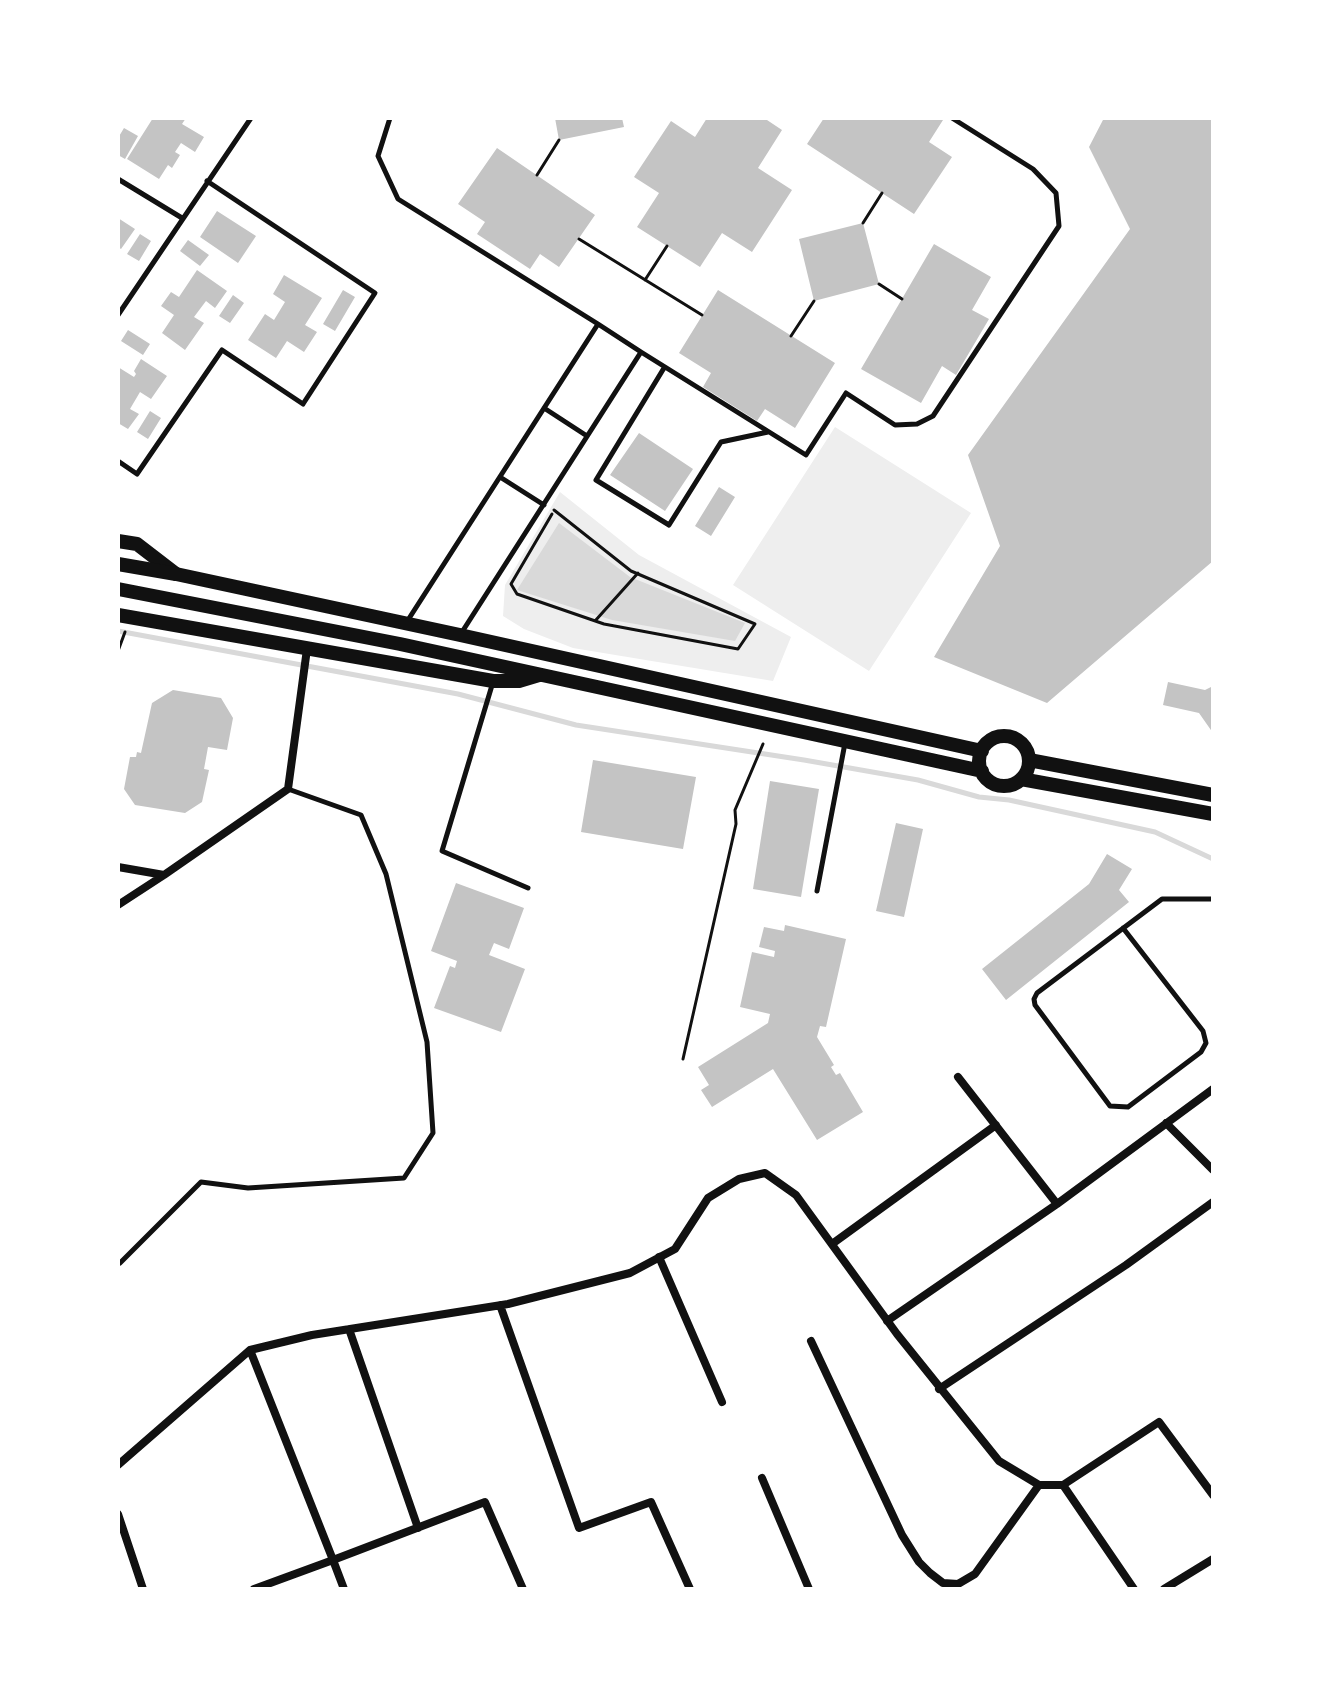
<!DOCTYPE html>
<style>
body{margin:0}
#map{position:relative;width:1331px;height:1707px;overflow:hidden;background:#fff;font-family:"Varela Round",sans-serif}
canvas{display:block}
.frame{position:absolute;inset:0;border:120px solid #fff;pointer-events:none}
</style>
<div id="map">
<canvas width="1331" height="1707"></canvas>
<div class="frame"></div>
</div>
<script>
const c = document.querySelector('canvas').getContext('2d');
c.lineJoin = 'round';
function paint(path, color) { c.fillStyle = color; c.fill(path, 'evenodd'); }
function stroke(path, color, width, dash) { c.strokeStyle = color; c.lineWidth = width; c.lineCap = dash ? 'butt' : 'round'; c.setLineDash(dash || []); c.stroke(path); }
paint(new Path2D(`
 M835,427L971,513L869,671L733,585Z
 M560,492L639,555L791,637L773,681L573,648L524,629L503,616L505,585Z`), '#eee');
paint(new Path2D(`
 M559,523L630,577L745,623L735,641L612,620L517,590Z`), '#d9d9d9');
stroke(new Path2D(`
 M118,631L458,694L576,725L804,760L918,780L979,797L1009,800L1155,832L1213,859`), '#d9d9d9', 5);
paint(new Path2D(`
 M153,118H186L182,124L204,137L195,152L181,143L175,152L180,155L172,168L168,165L159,179L127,159Z
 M555,118H622L624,127L559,140Z
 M707,118H764L782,130L758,168L792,190L752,252L722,233L700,267L637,227L659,193L634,177L671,121L695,137Z
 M824,118H941L943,120L929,142L952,157L914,214L807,144Z
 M1104,118H1213V561L1047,703L934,657L1000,546L968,455L1130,229L1089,147Z
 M124,128L138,136L125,159L118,155V138Z
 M497,148L595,215L559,267L540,254L530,269L477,234L485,222L458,204Z
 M217,211L256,236L238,263L200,237Z
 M118,218L135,229L121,249L118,247Z
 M863,223L879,284L814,301L799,239Z
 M140,234L151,241L139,261L127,254Z
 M188,240L209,255L200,266L180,251Z
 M934,244L991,277L972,310L989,319L956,375L942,366L921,403L861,369Z
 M197,270L227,291L215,308L206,301L194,317L204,323L185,350L162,333L174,315L161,306L171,292L179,297Z
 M284,275L322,298L305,325L317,332L304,352L287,341L276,358L248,340L265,314L274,320L285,302L273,294Z
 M343,290L355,297L335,331L323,324Z
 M718,290L835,363L795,428L765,409L757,421L703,387L711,373L679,353Z
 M233,295L244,303L230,323L219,316Z
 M128,330L150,344L143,355L121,341Z
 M141,359L167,376L151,399L140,392L130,409L139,414L128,429L118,423V367L134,377L136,374L134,371Z
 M150,411L161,418L148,439L137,432Z
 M639,433L693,469L665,511L610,475Z
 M719,487L735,497L711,536L695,526Z
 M1168,682L1205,690L1213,686V733L1199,713L1163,705Z
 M173,690L221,698L233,718L227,750L208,747L204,769L209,770L202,802L185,813L135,805L124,789L130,757H136L137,752L141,753L152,703Z
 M593,760L696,777L683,849L581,832Z
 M770,781L819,789L801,897L753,889Z
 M896,823L923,829L904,917L876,911Z
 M1107,854L1132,869L1119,890L1129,902L1006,1000L982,969L1089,884Z
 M456,883L524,908L509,949L494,943L489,955L525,969L501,1032L434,1008L450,966L455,968L457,961L431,951Z
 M785,925L846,939L826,1027L820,1026L817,1037L834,1065L831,1067L836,1075L840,1073L863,1112L817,1140L773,1069L712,1107L701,1090L709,1085L698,1067L768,1023L770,1014L740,1007L752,952L774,957L775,951L759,947L764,927L784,931Z`), '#c4c4c4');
stroke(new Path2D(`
 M537,175L559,140
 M863,223L882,193
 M579,239L702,315
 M645,280L667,246
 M879,284L902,299
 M791,336L814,301
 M552,514L511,584L517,594L604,624L738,649L755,624L631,571L554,510
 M595,621L638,573
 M118,651L125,632
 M683,1059L736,824L735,810L763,744`), '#111', 3);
stroke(new Path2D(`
 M390,118L378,156L398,199L598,324
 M118,179L182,218
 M118,315L251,118
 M641,352L806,455L846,393L895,425L917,424L933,416L1059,226L1056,193L1033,169L952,118
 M664,368L596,480L669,525L721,442L768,432
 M544,408L587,436
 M118,461L137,474L222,350L303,404L375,293L207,181
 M500,477L544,505
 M408,620L598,324L641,352L462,632
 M493,682L442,851L528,888
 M817,891L845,743
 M1123,928L1203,1031L1206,1043L1201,1052L1128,1107L1110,1106L1035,1005L1034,999L1037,993L1162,899H1213
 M120,1263L201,1182L248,1188L404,1178L433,1133L427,1042L386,874L361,815L288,789`), '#111', 5);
stroke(new Path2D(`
 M118,867L164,875L288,789L307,649
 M118,905L164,875
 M1166,1123L1213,1170
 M1057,1204L1213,1089
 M832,1244L996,1125
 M659,1257L722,1402
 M500,1305L579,1528L651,1502L690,1589
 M887,1321L1057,1204L958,1077
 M349,1329L418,1528
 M811,1341L902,1535L919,1562L930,1573L943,1583L958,1584L975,1574L1039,1485
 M250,1350L333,1560L485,1502L523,1589
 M939,1389L1126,1265L1213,1202
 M118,1465L250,1350L312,1335L508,1304L630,1273L675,1249L708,1198L739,1179L765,1173L796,1195L897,1334L999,1461L1039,1485H1063L1159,1422L1213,1495
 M762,1478L809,1589
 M1063,1485L1134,1589
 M118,1514L143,1589
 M254,1589L333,1560L344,1589
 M1164,1589L1213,1559`), '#111', 8);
stroke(new Path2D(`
 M118,541L137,544L176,574`), '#111', 14);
stroke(new Path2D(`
 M118,564L176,574L460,635L982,751
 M118,589L400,644L982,771
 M118,615L493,681H519L539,675
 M979 761a25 25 0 1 1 50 0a25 25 0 1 1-50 0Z
 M1029,760L1213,795
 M1021,779L1213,814`), '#111', 14);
</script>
